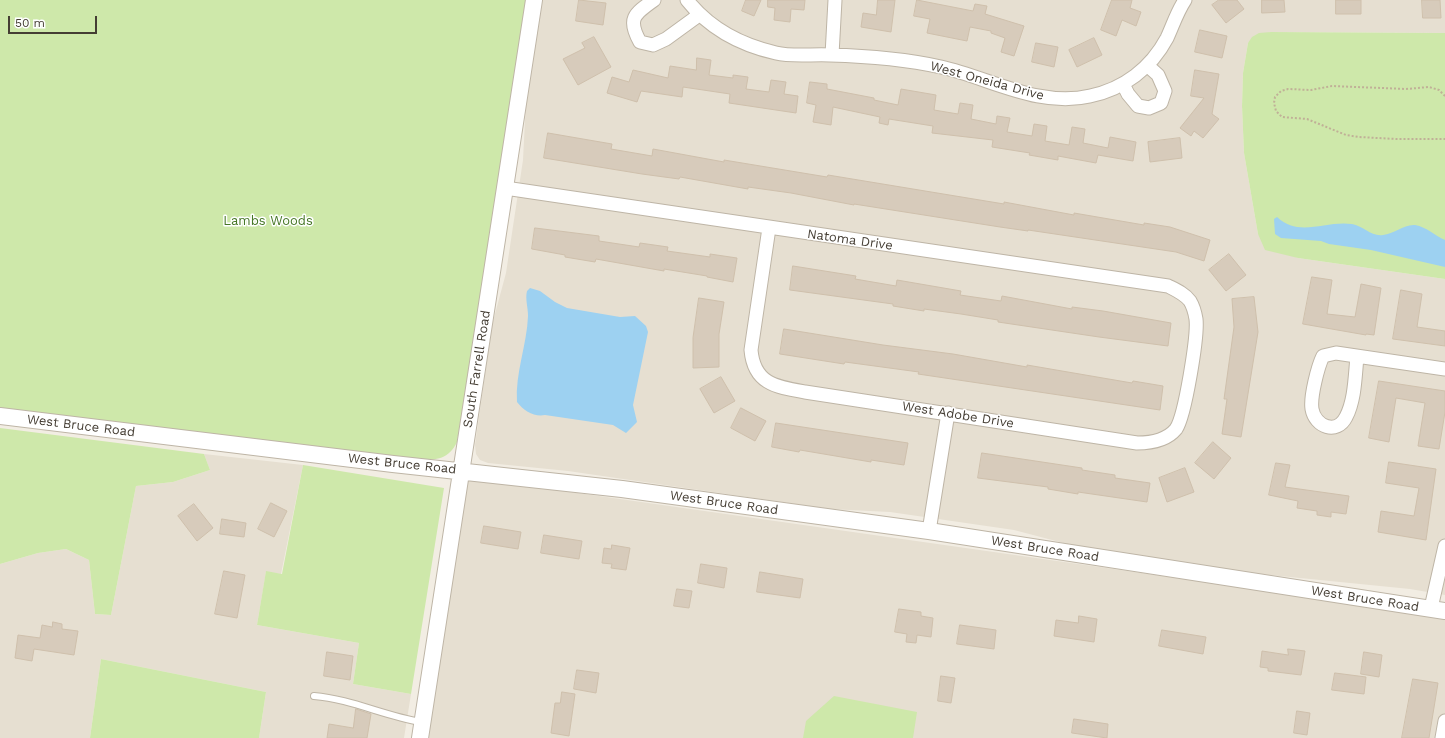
<!DOCTYPE html>
<style>
body{margin:0}
#map{position:relative;width:1445px;height:738px;overflow:hidden;background:#f2ede3;font-family:"Work Sans",sans-serif}
canvas{display:block}
.scale{position:absolute;left:8px;top:16px;width:89px;height:18px;box-sizing:border-box;border:2px solid #443d33;border-top:0;padding-left:5px;font-size:12px;line-height:14px;white-space:nowrap;color:#443d33;-webkit-text-stroke:3px #fff;paint-order:stroke}
</style>
<div id="map">
<canvas width="1445" height="738"></canvas>
<div class="scale">50 m</div>
</div>
<script>
const c = document.querySelector('canvas').getContext('2d');
c.lineJoin = 'round';
function paint(path, color) { c.fillStyle = color; c.fill(path, 'evenodd'); }
function stroke(path, color, width, dash) { c.strokeStyle = color; c.lineWidth = width; c.lineCap = dash ? 'butt' : 'round'; c.setLineDash(dash || []); c.stroke(path); }
function write(font, color, halo, rows, align = 'center') {
  c.font = font + ' "Work Sans",sans-serif'; c.lineWidth = 3; c.setLineDash([]); c.textBaseline = 'middle'; c.strokeStyle = halo; c.fillStyle = color; for (const [text, x, y, turn = 0] of rows) {
    c.save(); c.translate(x, y); c.rotate((+turn || 0) * Math.PI / 180); c.textAlign = isNaN(turn) ? turn : align; if (halo) c.strokeText(text, 0, 0); c.fillText(text, 0, 0); c.restore();
  }
}
paint(new Path2D(`
 M542,0H1445V33L1271,32L1248,43L1243,73L1242,106L1244,153L1258,234L1298,258L1445,279V595L1410,589L1250,573L1075,546L1014,530L890,512L830,509L568,471L488,463L480,460L476,454L475,445L492,325L506,273L523,160L526,101Z
 M204,454L303,465L281,574L266,572L257,625L359,643L353,684L411,694L404,738H259L266,692L101,659L90,738H0V564L38,553L66,549L89,560L95,614L111,615L136,486L173,482L210,470Z
 M465,477L1445,616V738H425Z`), '#e6dfd1');
paint(new Path2D(`
 M0,0H527L457,442C448,461 434,460 415,460L0,408Z
 M1271,32L1445,33V279L1298,258L1265,250L1258,234L1244,153L1242,106L1243,73L1248,43L1252,37L1259,33Z
 M0,428L204,454L210,470L173,482L136,486L111,615L95,614L89,560L66,549L38,553L0,564Z
 M303,465L444,488L411,694L353,684L359,643L257,625L266,571L282,574Z
 M101,659L266,692L259,738H90Z
 M834,696L917,712L913,738H803L806,721Z`), '#cee8aa');
paint(new Path2D(`
 M1277,217C1299,238 1326,220 1352,224C1363,226 1372,237 1383,235C1394,234 1404,224 1415,225C1427,227 1435,236 1445,240V267L1371,250L1329,244L1321,241L1281,238L1275,234L1274,219Z
 M530,288L540,291L555,302L567,308L620,317L635,316L646,326L648,332L633,405L637,422L626,433L613,425L545,415C534,417 524,411 517,402C515,373 527,345 528,316C528,307 525,299 527,291Z`), '#9dd1f1');
const building = new Path2D(`
 M579,0L606,3L603,25L576,21Z
 M746,0H761L754,16L742,11Z
 M768,0H805L804,10L791,9L790,22L774,20L775,8L768,7Z
 M878,0H895L891,32L861,27L863,13L876,15Z
 M917,0L973,11L975,4L987,6L985,14L1024,26L1014,56L1001,52L1005,38L991,33V31L970,27L967,41L927,33L930,19L914,16Z
 M1112,0H1132L1130,8L1141,12L1136,26L1122,20L1116,36L1101,30Z
 M1219,0H1237L1244,9L1226,23L1212,5Z
 M1262,0H1284L1285,12L1262,13Z
 M1336,0H1361V14H1336Z
 M1422,0H1440L1441,18H1423Z
 M1200,30L1227,36L1222,58L1195,52Z
 M594,37L611,67L578,85L563,59L585,48L582,43Z
 M1094,38L1102,55L1077,67L1069,50Z
 M1036,43L1058,47L1054,67L1032,62Z
 M697,58L711,60L709,75L733,78V75L748,77L746,89L769,92L771,80L786,82L784,94L798,96L796,113L729,103L730,94L683,87L682,97L641,91L637,102L607,93L612,77L629,82L633,70L668,78L670,66L696,70Z
 M1195,70L1219,74L1212,114L1219,119L1203,138L1194,131L1191,136L1180,128L1204,98L1191,96Z
 M810,82L827,84V89L874,98V100L898,105L901,89L936,95L934,110L958,114L960,103L973,105L971,119L996,124L997,116L1010,118L1007,132L1032,136L1034,124L1047,126L1045,141L1069,145L1072,127L1085,129L1083,143L1108,148L1110,137L1136,142L1133,161L1098,155L1096,163L1058,156V160L1029,155L1030,153L992,147L993,140L932,133L933,126L889,119L888,125L879,123L880,117L833,107L831,125L813,122L816,105L807,103Z
 M548,133L612,144L611,149L652,156L653,149L724,162V160L827,177L828,175L1004,204V202L1074,215V213L1144,225V223L1170,227L1210,240L1204,261L1176,252L1028,230V231L1000,227L854,204V205L791,193L748,187V189L680,177L679,179L642,174L544,158Z
 M1180,138L1182,158L1150,162L1148,142Z
 M535,228L599,236V241L639,247L640,243L668,247L667,251L710,257V254L737,258L733,282L707,277V276L664,269V271L596,259L595,262L565,257V255L532,249Z
 M1229,254L1246,275L1226,291L1209,270Z
 M793,266L856,276L855,279L896,286L897,280L961,291L960,295L1001,301L1002,296L1072,309V307L1103,311L1171,323L1168,346L1099,337L998,322V320L961,314L924,309V311L893,306V304L790,290Z
 M1312,277L1332,280L1327,314L1355,317L1361,284L1381,288L1374,335L1366,334V335L1303,324Z
 M1401,290L1422,294L1417,327L1445,331V346L1393,339Z
 M1254,297L1258,332L1241,437L1222,434L1227,399H1224L1234,327L1232,299Z
 M699,298L724,302L719,334V367L693,368V338Z
 M784,329L883,345L953,354L1027,367V365L1132,383L1133,381L1163,386L1160,410L918,374L919,372L845,362L844,364L780,354Z
 M721,377L735,401L714,413L700,389Z
 M1379,381L1445,391V412L1439,449L1418,446L1425,403L1396,398L1389,442L1369,438Z
 M741,408L766,421L755,441L731,428Z
 M776,423L908,443L904,465L871,460V462L800,450L799,452L772,447Z
 M1213,442L1231,458L1214,479L1195,463Z
 M982,453L1082,468V470L1115,475V478L1150,483L1147,502L1078,492V494L1048,489V487L978,478Z
 M1389,462L1436,469L1426,540L1378,532L1381,511L1414,516L1419,488L1386,483Z
 M1276,463L1290,465L1285,487L1349,496L1346,514L1331,512V517L1317,515V511L1297,508L1298,501L1269,495Z
 M1185,468L1194,492L1167,502L1159,478Z
 M271,503L287,511L274,537L258,529Z
 M194,504L213,528L197,541L178,516Z
 M222,519L246,523L244,537L220,534Z
 M484,526L521,532L518,549L481,543Z
 M544,535L582,541L579,559L541,553Z
 M612,545L630,548L626,570L611,568L612,564L602,563L604,548L611,549Z
 M701,564L727,568L724,588L698,583Z
 M224,571L245,575L237,618L215,614Z
 M760,572L803,579L800,598L757,592Z
 M677,589L692,591L689,608L674,606Z
 M899,609L921,612V616L933,618L931,637L917,635L916,643L906,642L907,634L895,632Z
 M1079,616L1097,619L1094,642L1054,636L1056,620L1078,623Z
 M53,622L62,624V629L78,631L74,655L34,649L32,661L15,658L18,635L40,638L42,625L52,627Z
 M960,625L996,630L994,649L957,644Z
 M1162,630L1206,637L1203,654L1159,646Z
 M1288,649L1305,651L1301,675L1268,671V668L1260,667L1262,651L1288,655Z
 M327,652L353,656L350,680L324,676Z
 M1364,652L1382,655L1379,677L1361,674Z
 M577,670L599,673L596,693L574,689Z
 M1335,673L1366,677L1364,694L1332,690Z
 M941,676L955,678L951,703L938,701Z
 M1413,679L1438,683L1429,738H1402Z
 M562,692L575,694L569,736L551,733L555,703H560Z
 M356,709L371,714L367,738H327L329,724L353,728Z
 M1297,711L1310,713L1307,735L1294,733Z
 M1074,719L1108,724L1107,738L1072,733Z`);
paint(building, '#d7cbbb');
stroke(building, '#cfc0ac', 1);
const service = new Path2D(`
 M314,696C351,699 384,716 421,722`);
const minor = new Path2D(`
 M654,0C634,14 627,19 640,42L653,45L666,39L699,15
 M687,0C709,28 741,45 776,53C792,57 813,54 830,55C867,56 905,59 941,67C990,78 1039,108 1090,96C1124,89 1151,68 1167,38C1173,25 1177,12 1185,0
 M832,55L835,0
 M1123,84L1128,94L1138,106L1149,108L1161,103L1165,91L1158,75L1148,66
 M505,188L1168,286C1176,290 1185,294 1190,301C1193,306 1195,313 1196,319C1198,336 1185,416 1176,429C1167,440 1150,443 1137,443L805,392C776,387 754,384 751,350L769,228
 M1357,357C1355,376 1355,400 1346,417C1337,435 1315,427 1312,409C1310,397 1318,366 1323,356L1336,353L1445,369
 M929,531L948,413
 M1431,608L1445,546
 M1442,738L1445,721`);
const tertiary = new Path2D(`
 M0,416L393,464L622,489L929,531L1445,611
 M420,738L534,0`);
stroke(service, '#beb5a6', 8);
stroke(minor, '#beb5a6', 15);
stroke(tertiary, '#beb5a6', 18);
stroke(new Path2D(`
 M1445,96L1439,90L1429,87L1406,89L1332,86L1311,90L1288,89L1281,91L1275,97L1274,103L1276,111L1282,117L1307,119L1346,135L1359,137L1396,139H1445`), '#c0b097', 2, [2, 2]);
stroke(service, '#fff', 6);
stroke(minor, '#fff', 13);
stroke(tertiary, '#fff', 16);
write('13px', '#443d33', '#fff', [
 ["West Oneida Drive",987,81,15],
 ["Natoma Drive",850,240,8],
 ["South Farrell Road",477,369,-81],
 ["West Adobe Drive",958,415,9],
 ["West Bruce Road",81,426,7],
 ["West Bruce Road",402,464,6],
 ["West Bruce Road",724,503,8],
 ["West Bruce Road",1045,549,9],
 ["West Bruce Road",1365,599,9]
]);
write('13px', '#467726', '#fff', [
 ["Lambs Woods",268,221]
]);
</script>
